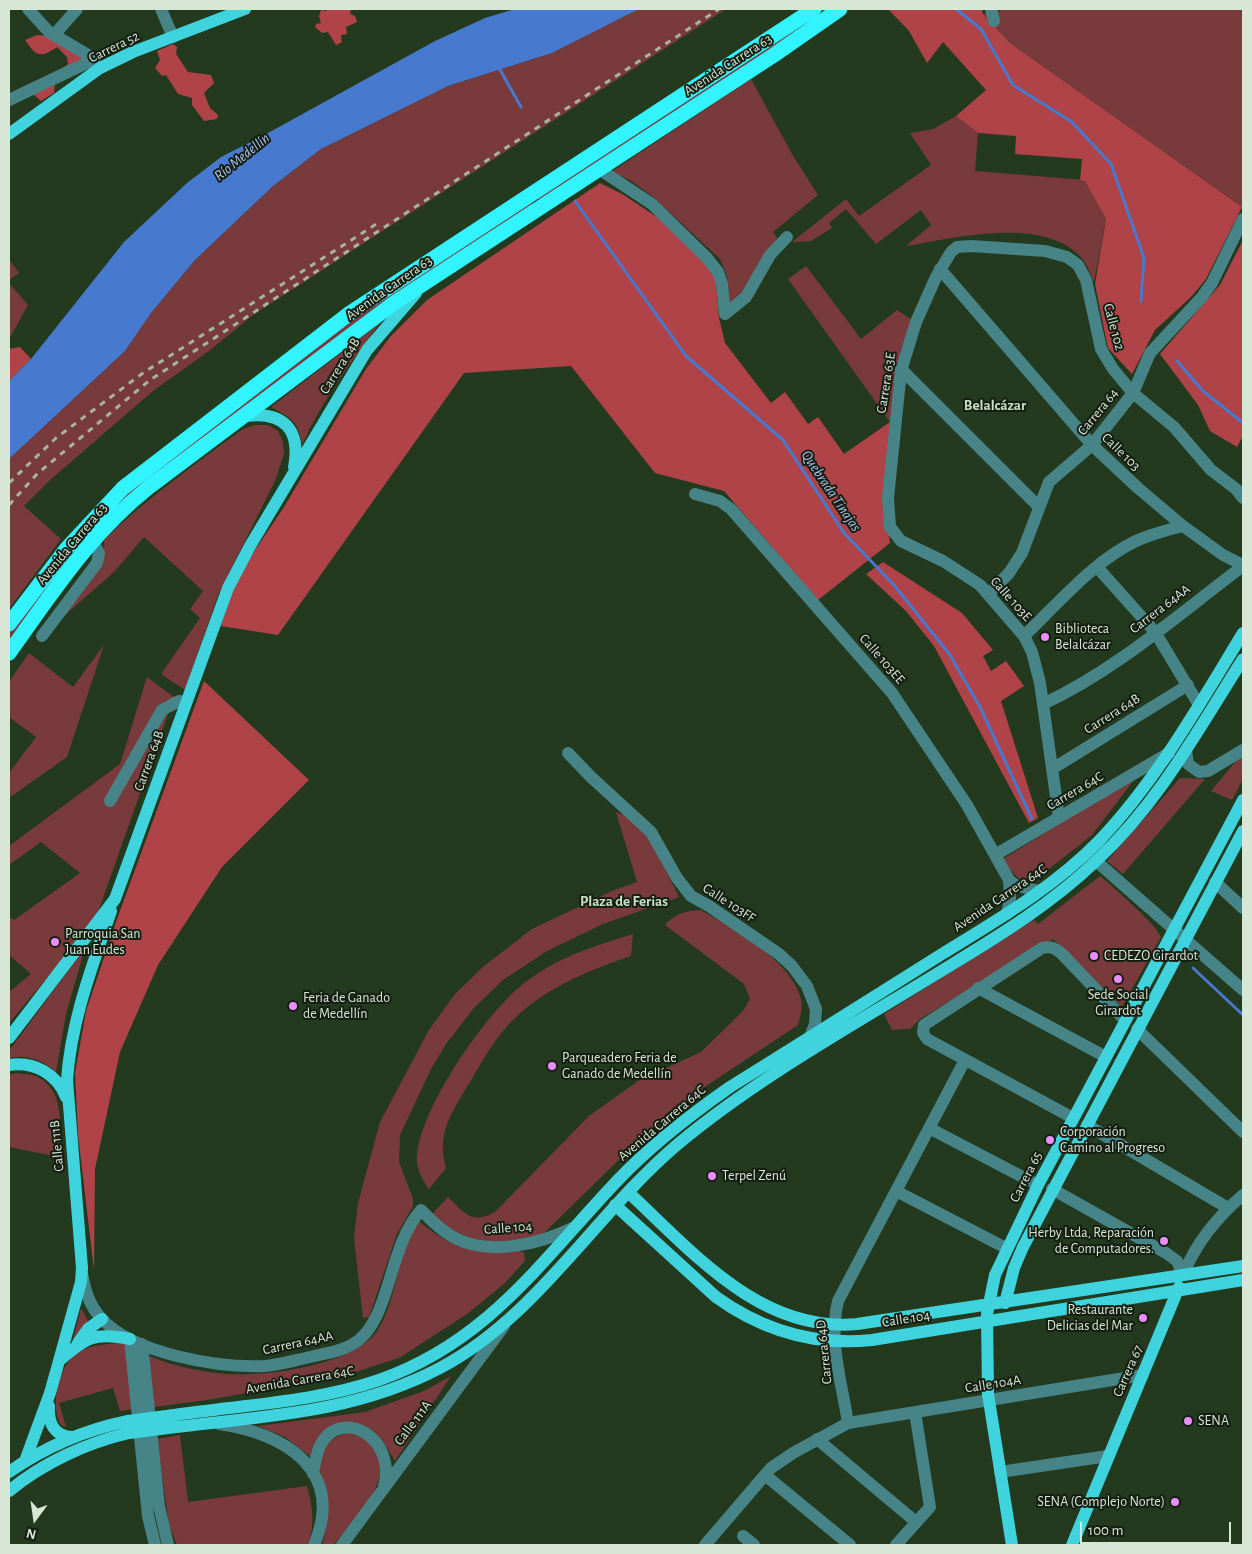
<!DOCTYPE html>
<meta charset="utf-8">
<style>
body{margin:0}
#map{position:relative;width:1252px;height:1554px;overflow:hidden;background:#233a1f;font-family:"Alegreya Sans",sans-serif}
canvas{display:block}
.frame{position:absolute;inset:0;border:10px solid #d8e6d5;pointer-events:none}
.north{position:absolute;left:10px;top:1494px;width:50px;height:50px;-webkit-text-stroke:4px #141e12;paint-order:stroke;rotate:194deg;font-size:14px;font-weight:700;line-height:20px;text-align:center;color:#d8e6d5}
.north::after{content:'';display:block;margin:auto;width:18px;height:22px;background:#d8e6d5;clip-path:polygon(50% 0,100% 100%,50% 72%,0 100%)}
.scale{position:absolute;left:1080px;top:1522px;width:151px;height:22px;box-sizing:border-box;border:2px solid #d8e6d5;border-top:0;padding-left:6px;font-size:15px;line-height:18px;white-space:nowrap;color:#d8e6d5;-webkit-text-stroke:4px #141e12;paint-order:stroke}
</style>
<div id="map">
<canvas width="1252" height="1554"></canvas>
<div class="frame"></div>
<div class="north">N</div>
<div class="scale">100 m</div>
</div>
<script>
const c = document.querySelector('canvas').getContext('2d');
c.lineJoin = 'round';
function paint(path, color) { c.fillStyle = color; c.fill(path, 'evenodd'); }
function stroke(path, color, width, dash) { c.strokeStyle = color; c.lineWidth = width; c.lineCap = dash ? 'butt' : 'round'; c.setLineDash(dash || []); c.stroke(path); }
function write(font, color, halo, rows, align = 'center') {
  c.font = font + ' "Alegreya Sans",sans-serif'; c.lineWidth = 4; c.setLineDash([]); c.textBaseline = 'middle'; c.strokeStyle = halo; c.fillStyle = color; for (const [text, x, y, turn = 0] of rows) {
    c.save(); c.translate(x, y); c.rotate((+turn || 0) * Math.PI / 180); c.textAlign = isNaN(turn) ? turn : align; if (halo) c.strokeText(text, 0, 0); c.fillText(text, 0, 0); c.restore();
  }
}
paint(new Path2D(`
 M639,9H726L253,315L209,351L153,391L49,481L24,506L61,539L9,609V459L125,351L151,313L195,260L273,186L321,149L448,86L552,53Z
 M822,9H832L539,200L535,195Z
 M1000,9H1243L1242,207L1010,43L983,14L1000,11Z
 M751,79L792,154L818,195L773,232L777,238L747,288L730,305L727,276L720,259L652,196L630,180L611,172Z
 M956,116L978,133L975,171L1085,180L1106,219L1094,282C1091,276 1088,267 1084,261C1048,214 955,238 906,246L931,225L921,210L876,244L846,209L829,223L832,228L811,241L792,242L846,199L859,216L931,165L910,133L933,129Z
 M529,199L533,205L143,486L9,645V633L76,544L132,486L347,323Z
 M9,259L19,273L9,280Z
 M806,266L861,339L897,310L912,320L890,422L788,279Z
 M10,284L28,305L9,339V286Z
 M380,323C351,362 322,400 302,445C298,420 292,419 271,407Z
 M255,425H268L278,431L283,442L284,454L275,481L218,595L185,690L161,674L200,618L190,609L203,591L144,537L114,572L64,616L103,563L104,540C147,498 195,464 243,429Z
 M104,645L67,757L9,798V773L36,737L9,717V682L29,653L73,687Z
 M147,677L174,697L95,921L9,1023V992L31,974L9,955V916L14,920L80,873L41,842L9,865V846L120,764Z
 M1243,757V779L1232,800L1211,791L1237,760Z
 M1137,776L1092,835L1030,884C1016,878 1011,872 1003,859Z
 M1180,778L1205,779L1123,874L1107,861Z
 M616,812L631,818L651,841L679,897L603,924L547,951L503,980L474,1008L446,1044L431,1069L400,1135L399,1162L413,1199V1206L397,1234L369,1317L363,1318L354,1238L358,1203L380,1122L429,1030L455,994L484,966L532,929L612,891L637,882Z
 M1100,876C1113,887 1157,925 1161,937L1122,1007L1053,939L920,1019L910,1029L892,1030L884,1014L1034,920L1038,924Z
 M701,910C734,929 791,960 801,999C803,1007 800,1017 798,1025L700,1090L663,1120L633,1146L543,1234L520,1240L493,1242L469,1238L448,1228L432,1214L448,1197C465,1213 471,1225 495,1212L589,1116L638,1081L701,1052L743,1011L750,999L744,984L665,925C676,913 685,911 701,910Z
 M633,934L631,956C587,971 542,989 509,1024C491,1043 479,1068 465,1090C449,1118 437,1135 446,1168L429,1189C423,1181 418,1172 417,1162C415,1114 486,1013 523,984C557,957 592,947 633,934Z
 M85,948L66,1014L56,1072C42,1060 27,1054 9,1058V1051Z
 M15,1073C22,1074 32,1074 38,1077C67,1093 59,1129 59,1157L9,1147V1075Z
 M418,1221C435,1233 451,1247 473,1249C490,1250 508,1248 524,1252L525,1261L504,1284L467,1314L399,1358L343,1376L207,1400L154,1407L149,1356C173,1366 200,1372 227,1374C266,1377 358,1365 379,1328C393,1304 396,1275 405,1248C408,1239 413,1230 418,1221Z
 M81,1308L88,1321L73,1340Z
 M126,1342L133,1409L120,1411L113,1388L59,1403L66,1427L61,1425C49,1406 59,1362 80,1351C93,1344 112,1344 126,1342Z
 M451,1376L395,1461C381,1438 377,1425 347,1423L311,1457L285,1437L258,1426L365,1412L424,1391Z
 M346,1433C360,1435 369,1439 376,1452C393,1485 352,1522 334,1545H322C328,1527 328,1509 326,1490C325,1484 321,1478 320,1471C318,1449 326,1440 346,1433Z
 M180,1435L188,1502L307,1486C313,1507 315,1525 308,1545H177L169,1525L157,1439Z`), '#793a3b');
paint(new Path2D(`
 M327,9H351L350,14L355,16L357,22L346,27L347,34L341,35L342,42L336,45L328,32L322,33L315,27L316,24L321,23L319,16L321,10L326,11Z
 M888,9H982L983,14L1010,43L1242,207L1206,279L1191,297L1155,330L1132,374L1108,348L1095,284L1106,219L1085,181L1080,180L1082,159L1015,154L1016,136L978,133L956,116L986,90L943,42L927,63L909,31Z
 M37,35L48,36L83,56L87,68L55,83L54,93L41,101L33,94L68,64L67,57L57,47C40,59 36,56 25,40Z
 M173,44L177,47L176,54L188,72L211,75L214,83L204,93L210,108L218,115L217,119L204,121L192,105V98L178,94L166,75L162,76L155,68L160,60L157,51Z
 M600,183L622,194L657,217L712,269L716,283L719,318L725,343L771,403L785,392L808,424L818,417L844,454L890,422L884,499L890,543L818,600L724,491L655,473L571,366L464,373L278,635L221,626L230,597L249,559L284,507L366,369L391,336L427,300Z
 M1243,240V436L1237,447L1210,431L1198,405L1160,354L1220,285Z
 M20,347L31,359L9,381V349Z
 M883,562L962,613L993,650L983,656L991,671L1006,661L1024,686L1001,701L1038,818L1029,823L934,646L906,611L866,574Z
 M204,681L309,780L222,867L158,965L120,1052L95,1169L94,1270L78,1135L75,1073L86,1011L117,919Z`), '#b04348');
paint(new Path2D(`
 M515,9H639L552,53L448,86L321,149L273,186L195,260L151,313L125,351L9,459V381L31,359L124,242L187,183L221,157L268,133L435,41L485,18Z`), '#4779cf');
stroke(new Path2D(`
 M956,9L981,29L1013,85L1072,122L1111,164L1144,258L1141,301
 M498,66L521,107
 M575,201L686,356L783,440L844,533L894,585L950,655L980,707L1032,819
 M1177,361L1203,391L1243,423
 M1193,968L1243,1015`), '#4779cf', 3);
stroke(new Path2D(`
 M28,9L49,32L88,55L100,68
 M161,9L173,37
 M991,9L994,21
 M54,35L77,9
 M9,100L93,60
 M599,169L652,204L707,258L718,272L722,284L725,314
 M940,269L1092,445L1138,488L1183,526L1223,555L1243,565
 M725,314L746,297L770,255L787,237
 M901,369L1039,507
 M695,494L720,501L731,509L892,693L967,805L1009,880L1017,886L1040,891
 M1097,567L1155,632L1199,705
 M989,594L1009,573L1022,553L1049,482L1092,445L1133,393L1150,353L1202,297L1212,283L1243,219
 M42,636L97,563L99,553L92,540
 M1024,636C1058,604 1092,562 1136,541C1151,534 1167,530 1183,526
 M1043,704C1116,670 1179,614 1243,566
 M1186,750L1188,764L1199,772L1208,771L1243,750
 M568,753L591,777L651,832L677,878L691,896L709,906L779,954L792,966L807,986L816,1009L815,1024L810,1037
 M1052,769L1188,685
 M110,801L162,710L179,701L186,702
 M1059,818L1040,683L1032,652L1024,636L980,585L943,561L901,541L890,527L888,498L901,371L916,322L936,277L951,252L957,247L971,246L1045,251L1067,257L1078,265L1086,280L1101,349L1113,369L1133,393L1174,427L1211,470L1236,489L1243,498
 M995,855L1169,753
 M1096,861L1243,990
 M1215,882L1243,908
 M1007,914L1010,898L1009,880
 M978,988L1106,1057
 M1137,1029L1243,1132
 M1073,1118L927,1039L923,1033L924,1025L1042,948C1051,946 1055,948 1062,954L1125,1020
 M1087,1125L1228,1208
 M929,1128L1038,1185
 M1052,1189L1166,1253L1177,1261L1183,1275
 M896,1191L1006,1248
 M82,1273C85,1290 89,1305 101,1318C133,1354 219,1368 265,1366C280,1365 296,1360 310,1357C327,1353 346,1351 360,1339C391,1312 389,1246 421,1210C431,1220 440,1230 453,1237C489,1257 540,1244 575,1227
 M1183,1275C1196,1243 1217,1217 1243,1195
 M130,1339L148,1516L155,1545
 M142,1344L159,1506L168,1545
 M848,1423C842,1384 828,1340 838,1301L965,1060
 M219,1424C284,1433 346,1470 314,1545
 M817,1439L916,1522
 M1000,1472L1108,1456
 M313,1474C315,1464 316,1453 321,1444C341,1407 397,1437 384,1486
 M765,1475L850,1545
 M743,1536L754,1545
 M342,1545L504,1326
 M705,1545L771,1468L793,1453L848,1423L1143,1375
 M896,1545L930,1507L915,1412`), '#468488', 12);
stroke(new Path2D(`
 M9,134L100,68L133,52L245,9
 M246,416C284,411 301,430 294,467
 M9,1038L115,899L228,588L250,546L367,350L416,293
 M9,1065C34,1061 57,1074 66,1097
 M628,1192C692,1251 760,1333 857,1324L1243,1266
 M615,1205L716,1297C762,1330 815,1346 872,1340L1243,1280
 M1005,1303L1014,1268L1023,1247L1243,831
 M78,1343L88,1329L102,1319
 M60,1360C86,1337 95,1332 130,1339
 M49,1406C48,1423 54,1436 72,1437
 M174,1415C241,1405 316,1402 379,1380C488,1342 542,1260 617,1181C651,1145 690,1115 730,1087C801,1043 872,998 942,954C997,920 1053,888 1099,841C1157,780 1199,705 1243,633
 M176,1427C269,1416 356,1412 440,1368C537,1317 595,1214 678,1144C761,1075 859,1022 951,965C1002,934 1052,903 1095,862C1158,804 1198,730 1243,659
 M25,1461L50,1393L81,1282L82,1268L67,1080C71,1021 92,967 111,911
 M9,1472C45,1447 84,1430 128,1421
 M9,1491C43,1463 86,1443 129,1433
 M1012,1545L988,1394L987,1314L995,1275L1038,1185L1243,800
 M1072,1545L1179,1287`), '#3fd4dd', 12);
stroke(new Path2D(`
 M9,624L67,548L123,488L350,313L814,9
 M9,653C53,592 89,535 149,487L394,303L774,55L840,9`), '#31f4fe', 15);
stroke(new Path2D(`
 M9,483L56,438L143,373L378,223
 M9,505L37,474L150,380L719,9`), '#a5b5a1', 3, [6, 6]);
stroke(new Path2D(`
 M128,1421L174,1415
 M129,1433L176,1427`), '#3fd4dd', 12);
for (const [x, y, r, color] of [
 [1045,637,5,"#ea8dfd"],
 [55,942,5,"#ea8dfd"],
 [1094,956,5,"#ea8dfd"],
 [1118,979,5,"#ea8dfd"],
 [293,1006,5,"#ea8dfd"],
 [552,1066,5,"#ea8dfd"],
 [1050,1140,5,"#ea8dfd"],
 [712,1176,5,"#ea8dfd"],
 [1164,1241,5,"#ea8dfd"],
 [1143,1318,5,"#ea8dfd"],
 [1188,1421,5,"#ea8dfd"],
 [1175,1502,5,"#ea8dfd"]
]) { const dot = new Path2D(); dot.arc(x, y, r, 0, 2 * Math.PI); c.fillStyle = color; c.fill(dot); stroke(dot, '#141e12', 2); }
write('14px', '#d8e6d5', '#141e12', [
 ["Carrera 52",114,47,-26],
 ["Avenida Carrera 63",728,65,-33],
 ["Avenida Carrera 63",389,288,-35],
 ["Calle 102",1114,327,75],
 ["Carrera 64B",340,366,-58],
 ["Carrera 63E",886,383,-81],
 ["Carrera 64",1098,412,-51],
 ["Calle 103",1121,452,44],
 ["Avenida Carrera 63",72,544,-50],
 ["Calle 103E",1011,599,48],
 ["Carrera 64AA",1160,609,-37],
 ["Calle 103EE",882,659,49],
 ["Carrera 64B",1112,714,-32],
 ["Carrera 64B",149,761,-70],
 ["Carrera 64C",1075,791,-30],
 ["Avenida Carrera 64C",1000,898,-34],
 ["Calle 103FF",729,903,33],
 ["Avenida Carrera 64C",662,1123,-40],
 ["Calle 111B",57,1146,-95],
 ["Carrera 65",1026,1177,-63],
 ["Calle 104",508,1228,-4],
 ["Calle 104",906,1319,-9],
 ["Carrera 64AA",298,1343,-12],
 ["Carrera 64D",824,1352,-96],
 ["Carrera 67",1128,1371,-66],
 ["Avenida Carrera 64C",300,1380,-10],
 ["Calle 104A",993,1384,-9],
 ["Calle 111A",413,1423,-53]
]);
write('14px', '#d8e6d5', '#141e12', [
 ["Biblioteca",1055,629],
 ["Belalcázar",1055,645],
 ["Parroquia San",65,934],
 ["Juan Eudes",65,950],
 ["CEDEZO Girardot",1104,956],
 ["Sede Social",1118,995,"center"],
 ["Girardot",1118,1011,"center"],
 ["Feria de Ganado",303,998],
 ["de Medellín",303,1014],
 ["Parqueadero Feria de",562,1058],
 ["Ganado de Medellín",562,1074],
 ["Corporación",1060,1132],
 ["Camino al Progreso",1060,1148],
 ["Terpel Zenú",722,1176],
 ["Herby Ltda, Reparación",1154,1233,"right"],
 ["de Computadores.",1154,1249,"right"],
 ["Restaurante",1133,1310,"right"],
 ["Delicias del Mar",1133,1326,"right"],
 ["SENA",1198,1421],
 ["SENA (Complejo Norte)",1165,1502,"right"]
], 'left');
write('italic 15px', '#aec8f5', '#141e12', [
 ["Río Medellín",242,157,-39],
 ["Quebrada Tinajas",831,491,56]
]);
write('bold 15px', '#c4e1bf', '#141e12', [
 ["Belalcázar",995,405],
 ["Plaza de Ferias",624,901]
]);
</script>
